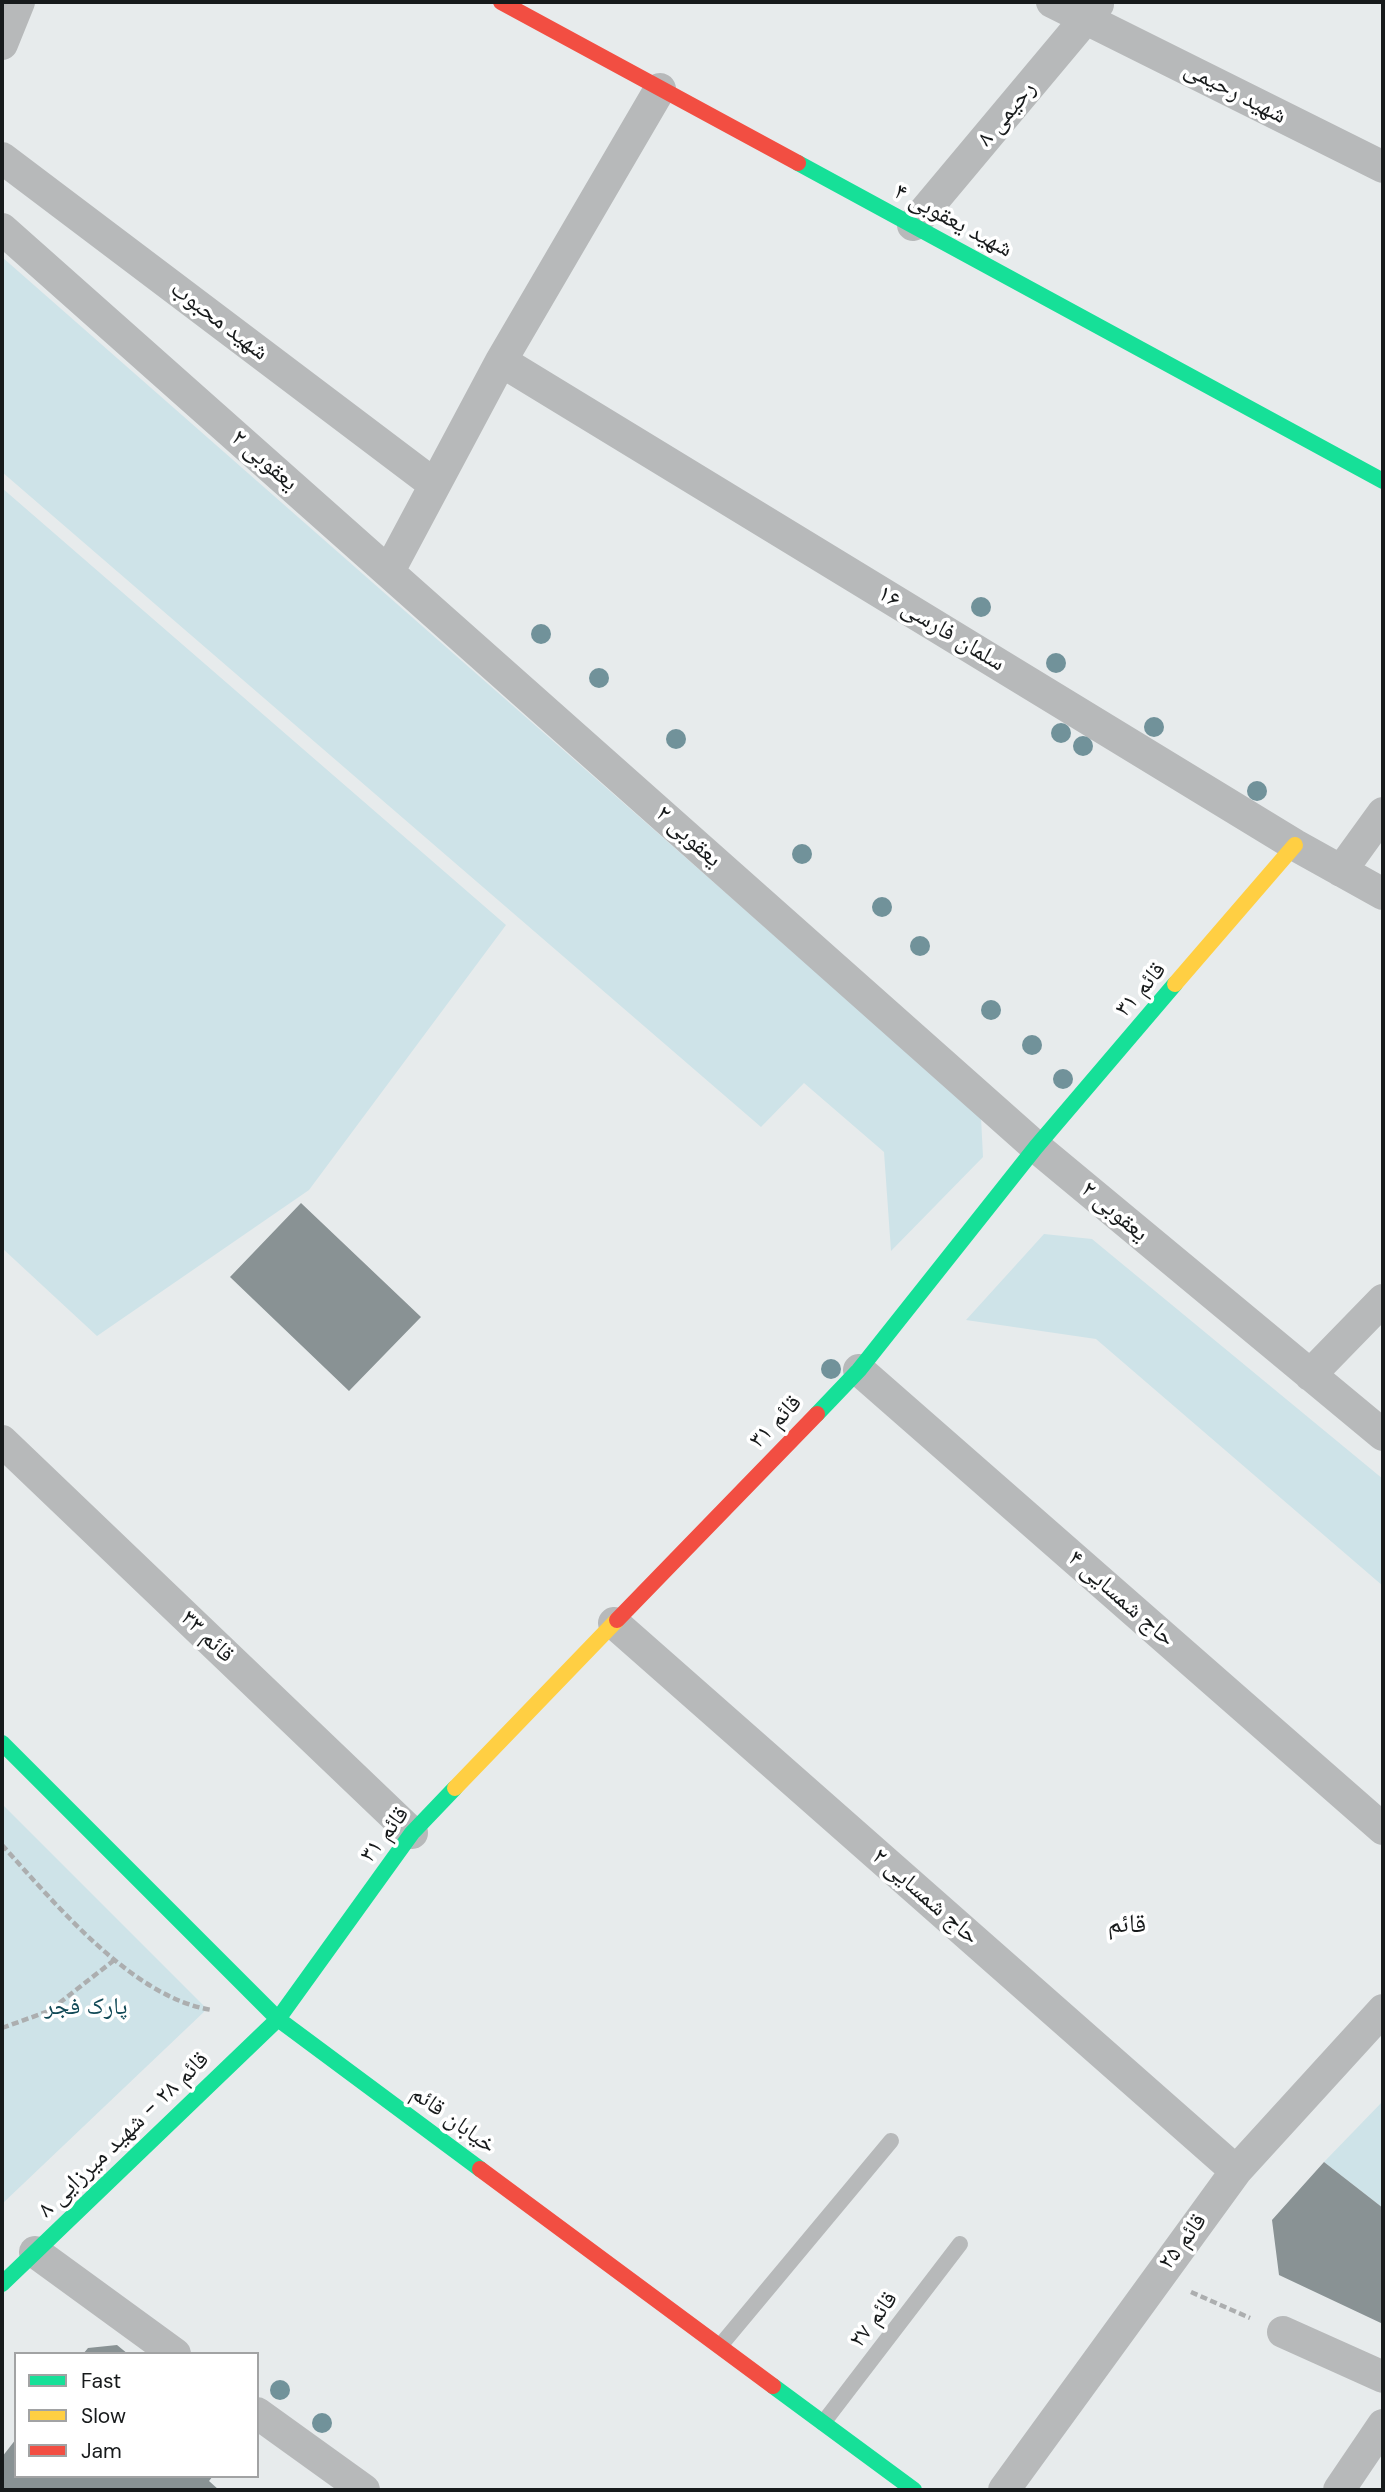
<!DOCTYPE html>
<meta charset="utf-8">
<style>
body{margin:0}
#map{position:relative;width:1385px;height:2492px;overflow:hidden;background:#e7ebec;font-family:"DM Sans",sans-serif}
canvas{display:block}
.frame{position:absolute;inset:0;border:4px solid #171a1b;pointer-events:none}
.legend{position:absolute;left:14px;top:2352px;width:245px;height:126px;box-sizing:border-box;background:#fff;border:2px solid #a2a3a4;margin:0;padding:9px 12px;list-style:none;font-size:21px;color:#171a1b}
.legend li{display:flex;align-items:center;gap:14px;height:35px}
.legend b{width:35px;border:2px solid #a2a3a4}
</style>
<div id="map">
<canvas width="1385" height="2492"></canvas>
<div class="frame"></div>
<ul class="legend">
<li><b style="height:9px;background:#16e098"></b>Fast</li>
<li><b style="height:9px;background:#ffcf43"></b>Slow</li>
<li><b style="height:9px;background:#f24e42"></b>Jam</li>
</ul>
</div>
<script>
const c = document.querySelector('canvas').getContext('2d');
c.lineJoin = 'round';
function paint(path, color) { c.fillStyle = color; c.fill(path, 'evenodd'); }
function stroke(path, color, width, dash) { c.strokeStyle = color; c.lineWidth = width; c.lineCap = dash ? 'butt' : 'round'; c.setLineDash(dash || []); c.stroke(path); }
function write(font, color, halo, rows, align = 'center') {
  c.font = font + ' "DM Sans","Noto Naskh Arabic",sans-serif'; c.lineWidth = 7; c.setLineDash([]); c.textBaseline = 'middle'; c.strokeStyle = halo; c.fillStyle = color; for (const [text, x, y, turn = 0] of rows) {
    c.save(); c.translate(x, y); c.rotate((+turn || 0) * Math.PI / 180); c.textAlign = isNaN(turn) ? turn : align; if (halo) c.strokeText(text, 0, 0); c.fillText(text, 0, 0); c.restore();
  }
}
paint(new Path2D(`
 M2,257L981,1117L983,1157L891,1251L884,1152L804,1083L761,1127L2,472Z
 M2,488L506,925L309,1190L97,1336L2,1248Z
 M1044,1234L1092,1239L1383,1479V1586L1096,1339L966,1320Z
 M2,1804L207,2009L2,2204Z
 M1383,2101V2208L1324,2162Z`), '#cee3e8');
paint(new Path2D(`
 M301,1203L421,1317L349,1391L230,1277Z
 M1324,2162L1383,2208V2324L1279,2275L1272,2220Z
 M117,2345L128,2354H83L88,2348Z
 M16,2439V2476H213L209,2481L219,2490H2V2457Z`), '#899294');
stroke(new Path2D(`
 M2,1845C54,1902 132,1998 212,2010
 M2,2028L49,2011L113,1961
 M1191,2292L1250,2318`), '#acaeaf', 4.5, [7, 3.5]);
stroke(new Path2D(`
 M720,2346L891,2141
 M823,2423L960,2244`), '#b7b9ba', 16);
stroke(new Path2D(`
 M1052,2L1383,167
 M2,44L19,2
 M2,158L435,485
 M913,225L1098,4
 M2,229L1036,1147L1383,1435
 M501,361L1295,845L1383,894
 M389,571L501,361L660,89
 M1341,871L1383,813
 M859,1370L1383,1829
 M1310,1375L1383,1300
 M2,1441L412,1833
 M614,1623L1236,2171
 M35,2252L175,2354
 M1283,2332L1383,2377
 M257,2413L364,2490
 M1004,2490L1236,2171L1383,2010
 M1339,2490L1383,2425`), '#b7b9ba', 32);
stroke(new Path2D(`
 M798,163L1383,481
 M817,1414L859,1370L1036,1147L1175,984
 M2,1743L278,2019L480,2169
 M2,2284L278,2019L412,1833L455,1788
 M773,2386L914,2490`), '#16e098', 16);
stroke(new Path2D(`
 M1175,984L1295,845
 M455,1788L617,1620`), '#ffcf43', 16);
stroke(new Path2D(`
 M501,2L798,163
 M617,1620L817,1414
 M480,2169L773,2386`), '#f24e42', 16);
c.fillStyle = '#71929a';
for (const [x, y] of [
 [981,607],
 [541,634],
 [1056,663],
 [599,678],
 [1154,727],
 [1061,733],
 [676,739],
 [1083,746],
 [1257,791],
 [802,854],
 [882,907],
 [920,946],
 [991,1010],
 [1032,1045],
 [1063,1079],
 [831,1369],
 [280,2390],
 [322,2423]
]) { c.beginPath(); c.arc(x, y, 10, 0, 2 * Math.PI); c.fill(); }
write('24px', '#171a1b', '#fff', [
 ["شهید رحیمی",1235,93,27],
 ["رحیمی ۸",1007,114,-50],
 ["شهید یعقوبی ۴",953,221,28],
 ["شهید محبوب",219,321,37],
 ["یعقوبی ۲",264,461,41],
 ["سلمان فارسی ۱۶",941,629,31],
 ["یعقوبی ۲",688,837,42],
 ["قائم ۳۱",1141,990,-49],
 ["یعقوبی ۲",1114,1212,40],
 ["قائم ۳۱",776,1422,-46],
 ["حاج شمسایی ۴",1121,1599,41],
 ["قائم ۳۳",207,1637,44],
 ["قائم ۳۱",385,1835,-52],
 ["حاج شمسایی ۲",925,1897,41],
 ["خیابان قائم",453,2120,36],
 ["قائم ۲۸ - شهید میرزایی ۸",124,2135,-44],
 ["قائم ۲۵",1183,2242,-53],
 ["قائم ۲۷",874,2320,-53]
]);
write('24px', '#114956', '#fff', [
 ["پارک فجر",86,2008]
]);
write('26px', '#171a1b', '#fff', [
 ["قائم",1127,1925]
]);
</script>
